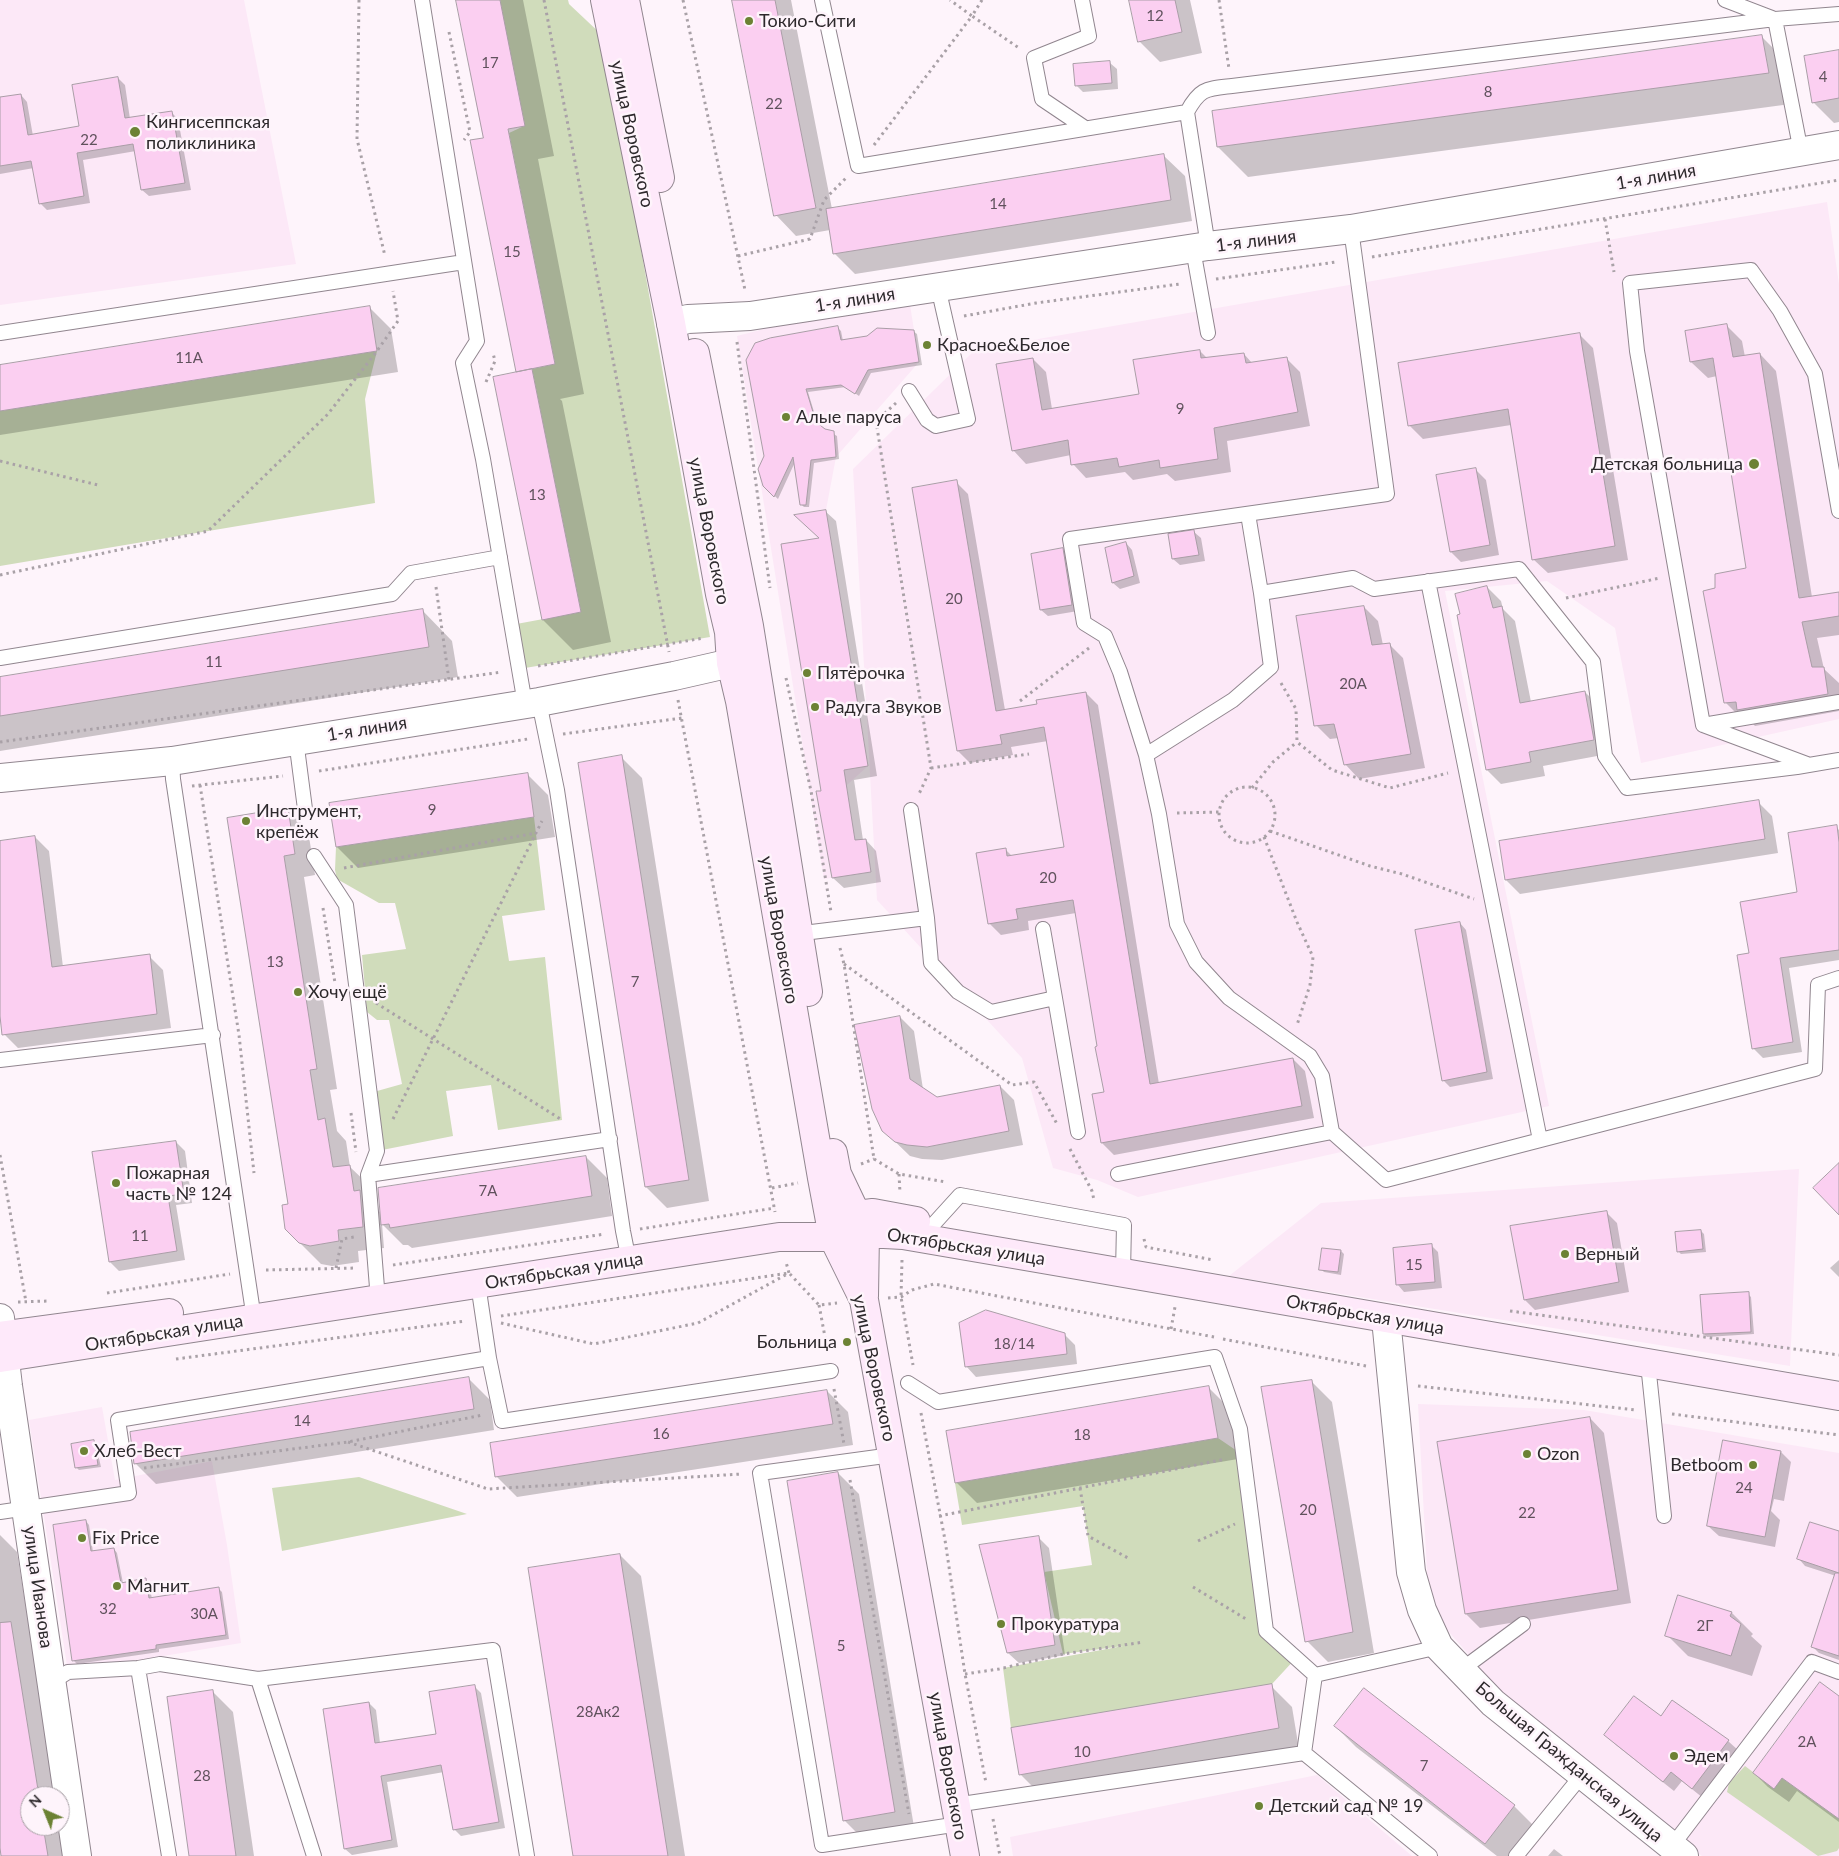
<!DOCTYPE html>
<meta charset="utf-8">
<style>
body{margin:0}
#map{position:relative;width:1839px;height:1856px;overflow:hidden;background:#fef4fb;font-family:Lato,sans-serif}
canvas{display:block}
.north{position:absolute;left:20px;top:1786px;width:50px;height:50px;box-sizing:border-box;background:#fef4fb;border:1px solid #aaa3a8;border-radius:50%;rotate:316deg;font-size:14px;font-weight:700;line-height:20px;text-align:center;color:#2d292c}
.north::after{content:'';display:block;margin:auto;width:18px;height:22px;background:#6c8234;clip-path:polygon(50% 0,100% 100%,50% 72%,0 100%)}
</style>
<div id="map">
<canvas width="1839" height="1856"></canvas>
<div class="north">N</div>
</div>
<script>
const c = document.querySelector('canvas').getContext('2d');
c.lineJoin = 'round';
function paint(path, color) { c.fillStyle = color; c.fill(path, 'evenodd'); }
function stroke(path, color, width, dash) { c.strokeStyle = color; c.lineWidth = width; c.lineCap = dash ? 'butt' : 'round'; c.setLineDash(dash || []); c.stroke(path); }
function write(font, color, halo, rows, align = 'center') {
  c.font = font + ' Lato,sans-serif'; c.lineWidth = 5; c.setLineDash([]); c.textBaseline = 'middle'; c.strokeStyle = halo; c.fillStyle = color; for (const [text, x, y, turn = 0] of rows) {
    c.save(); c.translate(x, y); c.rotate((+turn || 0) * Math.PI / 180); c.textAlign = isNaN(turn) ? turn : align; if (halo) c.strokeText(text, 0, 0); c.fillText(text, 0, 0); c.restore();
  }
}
paint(new Path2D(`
 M0,0H244L296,264L0,305Z
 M1827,202L1839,284V719L1641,763L1615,628L1547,581L1445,591L1549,1106L1138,1197L1097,1180L1053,1168L1022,1058L877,900L853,469L975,350Z
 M908,292L919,362L836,457L826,510L868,766L846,786L855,839H866L871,872L824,879L737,336Z
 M1799,1169L1790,1366L1229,1276L1321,1203Z
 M1418,1404L1584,1410L1839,1453V1856H1702L1515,1708L1429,1609Z
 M102,1407L115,1480L212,1461L227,1545L241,1643L68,1672L29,1420Z
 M1317,1775L1412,1856H1013L1010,1837Z`), '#fce8f7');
paint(new Path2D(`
 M500,0H568L569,4L603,36L710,637L519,669L511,625L581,612L532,369L555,364L509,133L524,126Z
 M377,351L365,399L375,503L0,566V411Z
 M534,817L545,910L502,916L509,961L545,957L562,1120L498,1130L491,1085L446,1091L453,1136L377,1151L370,1093L402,1084L389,1020H377L367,1012L362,955L406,949L395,903H379L337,879L335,870L336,847Z
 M1218,1438L1243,1455L1266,1631L1296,1658L1272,1684L1011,1728L1003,1668L1123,1646L1063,1654L1044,1572L1092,1565L1083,1506L962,1525L955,1483Z
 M359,1477L467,1514L282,1551L272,1488Z
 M1745,1766L1774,1788L1782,1778L1839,1819V1848L1837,1851L1818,1856L1727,1792L1729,1783Z`), '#d0dcbb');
paint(new Path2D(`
 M457,0H523L554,156L538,159L584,394L560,399L562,401L611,642L573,650L543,620L519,373L517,371L485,139Z
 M733,0H791L832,209L1164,156L1185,176L1192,221L855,274L834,253L830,230L796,236L776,215Z
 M1130,0H1190L1202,53L1160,62L1139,41Z
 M1761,36L1791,66L1798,103L1248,177L1218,147L1213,112Z
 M1839,52V122L1834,123L1813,102Z
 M1110,63L1117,69L1118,89L1083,92L1076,85Z
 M118,78L125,85L130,119L171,112L178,119L191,190L149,196L142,190L136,151L83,160L90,203L47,210L40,203L34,168L0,174V99L21,95L27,102L33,136L80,127Z
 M370,308L391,329L398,372L0,435V366Z
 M1726,325L1742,341L1745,357L1760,354L1776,371L1812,597L1839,593V635L1817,638L1824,669L1839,683V711L1755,726L1747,718L1742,719L1726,703L1716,589L1748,569L1717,376L1708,378L1691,362L1686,332Z
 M838,328L841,331L843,341L913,331L917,334L922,365L871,373L859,396L846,387L808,392L818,425L837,436L839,459L814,463L809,507H804L801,504L795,462L778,499L764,486L760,469Z
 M1579,334L1593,348L1628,560L1548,573L1533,559L1511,425L1423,439L1409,425Z
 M1200,351L1207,358L1244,354L1252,363L1286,358L1300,372L1310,426L1227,441L1231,472L1175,481L1167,474L1133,480L1125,472L1086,478L1073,464L1071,455L1026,464L1013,450L1033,359L1046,372L1052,409L1140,395Z
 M1475,469L1486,480L1499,555L1461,562L1451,552Z
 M956,482L968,494L1005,710L1038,705L1086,693L1098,705L1159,1084L1293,1059L1305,1071L1314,1118L1114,1155L1102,1143L1105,1093L1076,913L1028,921L1029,930L1001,935L989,923L1006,850L1012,856L1066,848L1048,741L1011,747L1013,755L970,763L958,751Z
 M825,511L836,521L877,776L854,780L863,840H866L876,851L881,882L844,888L833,878L821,539Z
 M1194,532L1201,538L1205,561L1180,565L1173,559Z
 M1126,543L1132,550L1140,583L1120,589L1113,583L1107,549Z
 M1062,550L1069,556L1078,611L1048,616L1041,610Z
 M1487,587L1501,601L1503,609L1515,621L1531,702L1585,692L1599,706L1608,754L1543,766L1545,776L1501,784L1487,770L1461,615Z
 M1364,607L1378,621L1383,645L1389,644L1403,658L1425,768L1359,779L1345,764L1339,738L1330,739L1316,725Z
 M422,610L452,641L458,677L0,751V679Z
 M621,757L642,778L709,1201L667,1208L646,1187Z
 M527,774L548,795L555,837L358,868L337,847Z
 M1758,802L1772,816L1778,853L1520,894L1506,880Z
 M287,809L308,830L315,875L304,877L337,1089L330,1090L337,1131L346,1141L350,1167L371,1187L373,1205L381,1213L586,1157L607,1178L612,1216L412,1248L408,1245H403L382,1224L384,1248L358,1251L359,1262L332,1266L321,1264L299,1242L290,1205L228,819Z
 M1836,827L1839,830V960L1789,968L1802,1052L1763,1058L1753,1048L1750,954L1798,893Z
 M35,837L49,851L63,967L149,956L163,970L171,1028L18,1048L4,1034L0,1006V842Z
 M1460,923L1466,930L1493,1079L1450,1087L1443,1080Z
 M900,1017L914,1031L923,1089L937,1099L1000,1086L1014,1100L1023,1145L942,1160L922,1159L910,1156L883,1130Z
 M176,1142L185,1151L192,1203L176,1205L185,1260L119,1271L110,1262Z
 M1607,1213L1617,1223L1629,1292L1535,1310L1525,1300Z
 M1701,1231L1704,1234L1706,1252L1681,1254L1678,1251Z
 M1431,1245L1438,1252L1442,1288L1404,1292L1398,1285Z
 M1341,1251L1344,1254L1341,1275L1324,1272L1321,1269Z
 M1839,1260V1277L1830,1268Z
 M1748,1294L1751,1297L1754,1334L1707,1337L1704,1334Z
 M1064,1334L1075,1345L1077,1364L976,1377L966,1366Z
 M469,1379L490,1400L494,1430L156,1484L135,1463Z
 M1311,1381L1332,1402L1374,1653L1328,1662L1307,1641Z
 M1209,1388L1230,1409L1238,1459L977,1503L956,1482Z
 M827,1391L848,1412L853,1445L517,1497L496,1476Z
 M1590,1418L1604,1433L1631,1603L1480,1628L1466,1614Z
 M1724,1441L1781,1452L1791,1462L1784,1501L1774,1499L1771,1511L1780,1520L1775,1547L1719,1536L1708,1526Z
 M93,1442L96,1445L101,1467L79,1470L76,1467Z
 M838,1473L859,1494L915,1833L865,1841L844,1820Z
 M86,1521L89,1525L93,1552L114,1549L117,1553L123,1583L146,1580L149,1583L152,1599L219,1589L222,1592L229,1639L159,1649V1652L77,1664L73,1660Z
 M1839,1533V1660L1819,1653L1812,1646L1836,1576L1805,1566L1799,1559Z
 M0,1535L17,1552L56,1796H30V1826H60L65,1856H3L0,1840Z
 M1038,1537L1049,1548L1065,1655L1019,1663L1008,1653L981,1546Z
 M620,1555L641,1576L685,1856H575Z
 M1679,1597L1732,1613L1753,1634L1751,1636L1762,1646L1752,1676L1688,1656L1667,1635Z
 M474,1686L481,1693L505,1828L461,1836L454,1829L444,1772L387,1782L398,1847L352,1855L345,1849L369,1703L376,1710L380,1743L437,1735Z
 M1271,1686L1292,1707L1299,1749L1041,1795L1020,1774Z
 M1364,1689L1514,1806L1535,1827L1512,1856H1497L1356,1747L1335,1726Z
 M212,1691L233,1712L254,1856H191Z
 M1839,1698V1822L1797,1791L1789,1802L1768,1787L1754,1773Z
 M1661,1717L1728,1741L1739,1751L1703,1798L1682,1781L1674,1791L1616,1745L1606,1735Z
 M1554,1849L1563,1856H1548Z`), '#0003');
const building = new Path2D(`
 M456,0H500L525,126L508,129L555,364L516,372L470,140L483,138Z
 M732,0H775L816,208L774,216Z
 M1129,0H1175L1182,32L1138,42Z
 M1762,35L1769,73L1217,147L1212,111Z
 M1839,50V98L1812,103L1804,56Z
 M1110,61L1112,83L1075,86L1073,64Z
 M118,77L125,118L172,111L185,183L141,190L133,144L77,153L84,196L39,204L31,161L0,166V97L21,94L28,135L79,126L72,85Z
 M1164,154L1171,200L833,254L826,209Z
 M370,306L377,351L0,411V365Z
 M1727,324L1733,357L1760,353L1799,598L1839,592V616L1802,622L1812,667H1824L1828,694L1737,710L1736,702L1724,703L1703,591L1715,588V574L1746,568L1713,358L1690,362L1685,331Z
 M838,326L841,340L867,336L877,328L914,330L919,362L868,370L855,394L841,385L806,389L816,422L825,429L834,431L836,457L811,460L806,505H800L793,457L774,497L763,486L758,469L764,456L746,360L755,343L770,338Z
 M1580,333L1615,546L1532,560L1508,409L1408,426L1398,363Z
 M1200,350L1201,358L1244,353L1246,363L1287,357L1298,412L1214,428L1218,459L1160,468L1159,460L1119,467L1117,458L1071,465L1068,440L1012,451L996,364L1033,358L1042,410L1139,394L1133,360Z
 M532,369L581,612L542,620L493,377Z
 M1476,468L1490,545L1450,552L1436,475Z
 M957,480L996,711L1037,704L1036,700L1086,692L1150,1084L1293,1058L1302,1106L1101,1143L1092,1094L1104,1092L1095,1047L1097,1046L1073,900L1016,909L1018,919L988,924L976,853L1006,848L1007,856L1064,847L1044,727L1000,735L1002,744L957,751L912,488Z
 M826,510L868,766L844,770L855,840L866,839L871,872L832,878L816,791H821L781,544L819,538L794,515Z
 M1194,530L1199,555L1172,559L1168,534Z
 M1126,542L1134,576L1112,583L1105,548Z
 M1063,548L1072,605L1040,610L1031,554Z
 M1487,586L1493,608L1502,606L1520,703L1585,691L1594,740L1529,752L1531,762L1486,770L1457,615L1460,614L1455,594Z
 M1364,606L1372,645L1390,643L1411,754L1344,765L1334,724L1314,726L1296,616Z
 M423,609L429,647L0,716V677Z
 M622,755L689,1180L645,1187L578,763Z
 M528,773L534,817L336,847L329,803Z
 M1759,800L1765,839L1505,880L1499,841Z
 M288,808L295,854L284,856L317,1069L310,1070L318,1120L325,1118L333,1167L350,1165L354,1191L360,1190L363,1227L338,1230L339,1241L310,1246L299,1243L285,1229L282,1205L288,1204L227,818Z
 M1837,825L1839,842V950L1780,958L1793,1042L1752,1049L1737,955L1749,953L1740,902L1797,892L1788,833Z
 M35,836L52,967L150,954L157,1014L2,1035L0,1016V841Z
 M1460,922L1487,1072L1442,1081L1415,930Z
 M900,1016L910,1079L937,1097L1000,1085L1009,1131L927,1147L907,1145L895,1142L882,1131L872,1109L854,1025Z
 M176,1141L184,1194L168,1196L177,1251L109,1262L92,1152Z
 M586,1156L592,1196L390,1228L389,1224L381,1225L378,1188Z
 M1839,1163V1215L1813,1188Z
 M1607,1211L1619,1282L1524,1300L1510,1226Z
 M1701,1230L1703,1249L1677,1252L1675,1232Z
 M1432,1244L1435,1282L1396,1285L1393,1248Z
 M1322,1248L1341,1250L1338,1272L1319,1270Z
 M1749,1292L1751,1332L1703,1334L1700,1295Z
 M986,1310L1065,1333L1067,1354L965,1367L959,1323Z
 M469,1377L474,1409L134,1464L130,1432Z
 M1312,1380L1353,1632L1305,1642L1261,1387Z
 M1209,1386L1218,1438L955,1483L946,1431Z
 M827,1390L833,1424L495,1477L490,1443Z
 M1590,1417L1618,1590L1465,1614L1437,1442Z
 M94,1440L98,1465L75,1468L71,1444Z
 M1723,1440L1781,1451L1765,1537L1707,1526Z
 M838,1472L895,1812L843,1821L787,1481Z
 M86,1520L91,1551L114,1548L121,1583L146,1578L149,1598L219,1587L226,1635L156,1645V1649L72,1661L53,1525Z
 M1810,1522L1839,1531V1656L1811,1647L1835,1573H1839L1797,1559Z
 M1039,1536L1055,1645L1007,1653L979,1545Z
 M620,1554L668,1856H573L528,1568Z
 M1678,1595L1732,1612L1730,1616L1741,1624L1731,1656L1665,1636Z
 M11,1622L39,1796H30V1826H43L48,1856H1L0,1848V1623Z
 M1820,1682L1839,1696V1819L1782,1778L1774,1789L1753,1773Z
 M1272,1684L1279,1728L1019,1775L1011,1728Z
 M475,1685L499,1822L453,1830L441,1765L381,1776L392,1840L344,1849L323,1709L369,1702L375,1743L436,1734L429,1692Z
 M1364,1688L1515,1805L1485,1844L1334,1726Z
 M213,1690L236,1856H189L167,1697Z
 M1634,1696L1661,1716L1672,1700L1729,1740L1692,1789L1671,1772L1663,1782L1604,1735Z`);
paint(building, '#fbcff1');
stroke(building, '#aa9ea7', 1);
const lane = new Path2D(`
 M422,0L477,341L463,363L483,459L525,704
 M822,0L858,166L1187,112
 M1082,0L1089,36L1034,58L1042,99L1085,128
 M1725,0L1772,18
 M1801,152L1775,19L1839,14
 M1208,246L1187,112C1200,88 1206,89 1232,86L1775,19
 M1193,249L1208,333
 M0,333L464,262
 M909,391L927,420L936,426L968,419L938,287
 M1248,514L1261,593
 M1428,581L1540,1140
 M0,658L392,594L411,573L500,557
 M539,702L557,790L623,1231L629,1261
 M1703,725L1637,351L1630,283L1751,270L1780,311L1815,374L1839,511
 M1703,725L1839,702
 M1703,725L1807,764
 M296,740L305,809
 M1146,755L1233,700L1271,667L1261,593L1353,578L1374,589L1519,569L1593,662L1605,756L1627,788L1797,767L1839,760
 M172,761L173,779C200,959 227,1139 254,1319
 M911,810L927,918
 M314,856L346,905L377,1151L368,1175L378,1300
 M795,934L927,918L931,963L958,992L991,1012L1055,998L1043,929
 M1055,998L1078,1132
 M0,1060L213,1035
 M1332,1132L1386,1180L1815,1069L1818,985L1839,978
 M1118,1174L1332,1132L1322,1076L1310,1056L1229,998L1196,962L1177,924L1159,814L1146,755L1120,672L1105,636L1084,623L1070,539L1387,494L1351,229
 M368,1175L610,1139
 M921,1238L960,1195L1124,1225L1123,1272
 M489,1358L502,1421L831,1371
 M1648,1364L1664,1516
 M908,1383L938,1402L1215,1357L1240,1429L1266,1631L1315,1675L1439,1647
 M892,1455L760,1473L822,1845L959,1824
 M0,1512L129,1493L118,1420L489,1358L478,1284
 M138,1668L169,1856
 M1461,1670L1523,1624
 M258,1679L314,1856
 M52,1682L68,1672L138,1668L160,1664L258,1679L493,1650L527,1856
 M1304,1753L1315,1675
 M955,1805L1304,1753L1430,1856
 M1672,1846L1812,1662L1839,1672
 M1516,1856L1582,1775`);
const street = new Path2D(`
 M671,323L688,319L750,316L1208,246L1351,229L1839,145
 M0,778L172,761L539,702L674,676L731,663
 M0,1318L8,1386L77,1856
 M1386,1319L1411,1572L1422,1610L1439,1647L1493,1703L1684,1856`);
const secondary = new Path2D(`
 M605,0L671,323L720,594L729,632L731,663L740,701L822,1178L833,1237L864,1300L965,1856
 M625,0L660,178
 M695,353L749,626L808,992
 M833,1153L837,1174L865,1233L864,1296
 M832,1218L873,1213L916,1221
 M0,1336L169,1313
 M0,1358L779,1237H833L865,1233L903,1235L1839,1396`);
stroke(lane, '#91868f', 16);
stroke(street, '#91868f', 30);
stroke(secondary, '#91868f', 30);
stroke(new Path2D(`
 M359,0L357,139L385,256
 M544,0L669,652
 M683,0L745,290
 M982,0L972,16L1019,48
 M1219,0L1229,69
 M449,32L470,132L464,140
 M874,145L972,16L950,0
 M1605,219L1614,272
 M738,256L810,239L824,200L846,178
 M1372,257L1839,180
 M1216,279L1336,262
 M964,316L1036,303L1180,284
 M737,342L770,588
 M486,382L495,361L493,353
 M896,403L876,421L931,768L919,794
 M0,461L98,485
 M0,575L208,531L328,414L377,351L398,321L393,291
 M436,587L449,680
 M1566,598L1660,578
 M538,666L704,638
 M786,678L811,791L831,912
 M1281,683L1296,709L1297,742L1332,770L1390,788L1448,773
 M678,700L775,1212
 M1020,701L1089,648
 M563,734L682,718
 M0,742L502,672
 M931,768L1029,754
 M319,771L528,739
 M200,785L239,1035L254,1173
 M192,786L283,776
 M1219 815a28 28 0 1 1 56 0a28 28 0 1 1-56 0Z
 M1252,788L1273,762L1297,742
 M1177,813L1220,812
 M1270,831L1370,866L1402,874L1474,899
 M1264,837L1297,922L1313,957L1310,985L1297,1025
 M344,868L536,833
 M323,908L335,983
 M840,948L844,964L874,1159
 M844,964L1012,1085L1034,1082L1057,1124
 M376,1003L562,1120
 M351,1113L356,1152
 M393,1119L542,821
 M1070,1149L1092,1191L1094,1200
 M0,1155L26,1302
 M874,1159L899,1174L946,1182
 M861,1164L874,1159
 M899,1174L900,1193
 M772,1188L798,1183
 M640,1229L775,1208
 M1144,1239L1146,1247L1213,1260
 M902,1260L901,1297L913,1365
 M393,1265L605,1234
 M336,1268L342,1239L354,1237
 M266,1270L357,1268
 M107,1293L230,1274
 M888,1298L901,1297L912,1290L934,1284L1214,1337
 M18,1302L49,1301
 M819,1305L828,1353
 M1510,1311L1839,1355
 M501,1316L789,1273L819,1305L837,1303
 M501,1323L594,1344L698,1323L789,1273L786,1262
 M1171,1329L1175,1307
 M1223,1339L1366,1366
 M176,1359L465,1321
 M1418,1386L1636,1410
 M834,1389L844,1444
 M921,1413L945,1540L965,1674L986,1783
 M1672,1414L1839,1435
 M348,1442L488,1489L742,1474
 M144,1468L348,1442L483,1415
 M850,1480L909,1814
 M1080,1488L1088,1536L1128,1558
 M939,1516L1226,1459
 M1198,1541L1235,1524
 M1193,1587L1246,1619
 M965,1674L999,1669L1063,1654L1144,1642
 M993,1819L1000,1856`), '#a9a1a7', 3, [2.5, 4]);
stroke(lane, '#fff', 14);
stroke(street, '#fff', 28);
stroke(secondary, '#fee9fa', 28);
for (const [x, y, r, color] of [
 [749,21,5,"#6c8234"],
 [135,132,6,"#6c8234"],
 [927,345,5,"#6c8234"],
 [786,417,5,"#6c8234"],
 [1754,464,6,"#6c8234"],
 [807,673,5,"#6c8234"],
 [815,707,5,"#6c8234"],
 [246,821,5,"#6c8234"],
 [298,992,5,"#6c8234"],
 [116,1183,5,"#6c8234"],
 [1565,1254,5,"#6c8234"],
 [847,1342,5,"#6c8234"],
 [84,1451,5,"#6c8234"],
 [1527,1454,5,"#6c8234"],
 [1753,1465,5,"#6c8234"],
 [82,1538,5,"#6c8234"],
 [117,1586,5,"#6c8234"],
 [1001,1624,5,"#6c8234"],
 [1674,1756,5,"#6c8234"],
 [1259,1806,5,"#6c8234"]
]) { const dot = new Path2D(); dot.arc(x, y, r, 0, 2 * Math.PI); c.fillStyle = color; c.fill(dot); stroke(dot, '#fef4fb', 2); }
write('15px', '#60525d', null, [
 ["12",1155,16],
 ["17",490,63],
 ["4",1823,77],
 ["8",1488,92],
 ["22",774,104],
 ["22",89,140],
 ["14",998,204],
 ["15",512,252],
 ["11А",189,358],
 ["9",1180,409],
 ["13",537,495],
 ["20",954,599],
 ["11",214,662],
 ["20А",1353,684],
 ["9",432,810],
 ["20",1048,878],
 ["13",275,962],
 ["7",635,982],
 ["7А",488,1191],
 ["11",140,1236],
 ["15",1414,1265],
 ["18/14",1014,1344],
 ["14",302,1421],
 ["16",661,1434],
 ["18",1082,1435],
 ["24",1744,1488],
 ["20",1308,1510],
 ["22",1527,1513],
 ["32",108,1609],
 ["30А",204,1614],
 ["2Г",1705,1626],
 ["5",841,1646],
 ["28Ак2",598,1712],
 ["2А",1807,1742],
 ["10",1082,1752],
 ["7",1424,1766],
 ["28",202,1776]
]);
write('18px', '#2d292c', '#fef4fb', [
 ["Токио-Сити",759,21],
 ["Кингисеппская",146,122],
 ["поликлиника",146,143],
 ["Красное&Белое",937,345],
 ["Алые паруса",796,417],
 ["Детская больница",1743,464,"right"],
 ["Пятёрочка",817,673],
 ["Радуга Звуков",825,707],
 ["Инструмент,",256,811],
 ["крепёж",256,832],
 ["Хочу ещё",308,992],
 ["Пожарная",126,1173],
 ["часть № 124",126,1194],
 ["Верный",1575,1254],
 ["Больница",837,1342,"right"],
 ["Хлеб-Вест",94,1451],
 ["Ozon",1537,1454],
 ["Betboom",1743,1465,"right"],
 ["Fix Price",92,1538],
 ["Магнит",127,1586],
 ["Прокуратура",1011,1624],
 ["Эдем",1684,1756],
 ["Детский сад № 19",1269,1806]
], 'left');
write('18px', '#2d292c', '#fef4fb', [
 ["улица Воровского",632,134,78],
 ["1-я линия",1656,177,-10],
 ["1-я линия",1256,241,-7],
 ["1-я линия",855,300,-9],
 ["улица Воровского",709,531,79],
 ["1-я линия",367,729,-9],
 ["улица Воровского",779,930,80],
 ["Октябрьская улица",966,1247,9],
 ["Октябрьская улица",564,1271,-9],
 ["Октябрьская улица",1365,1315,10],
 ["Октябрьская улица",164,1333,-9],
 ["улица Воровского",874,1368,78],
 ["улица Иванова",38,1587,82],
 ["Большая Гражданская улица",1569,1762,40],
 ["улица Воровского",948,1766,80]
]);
</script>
